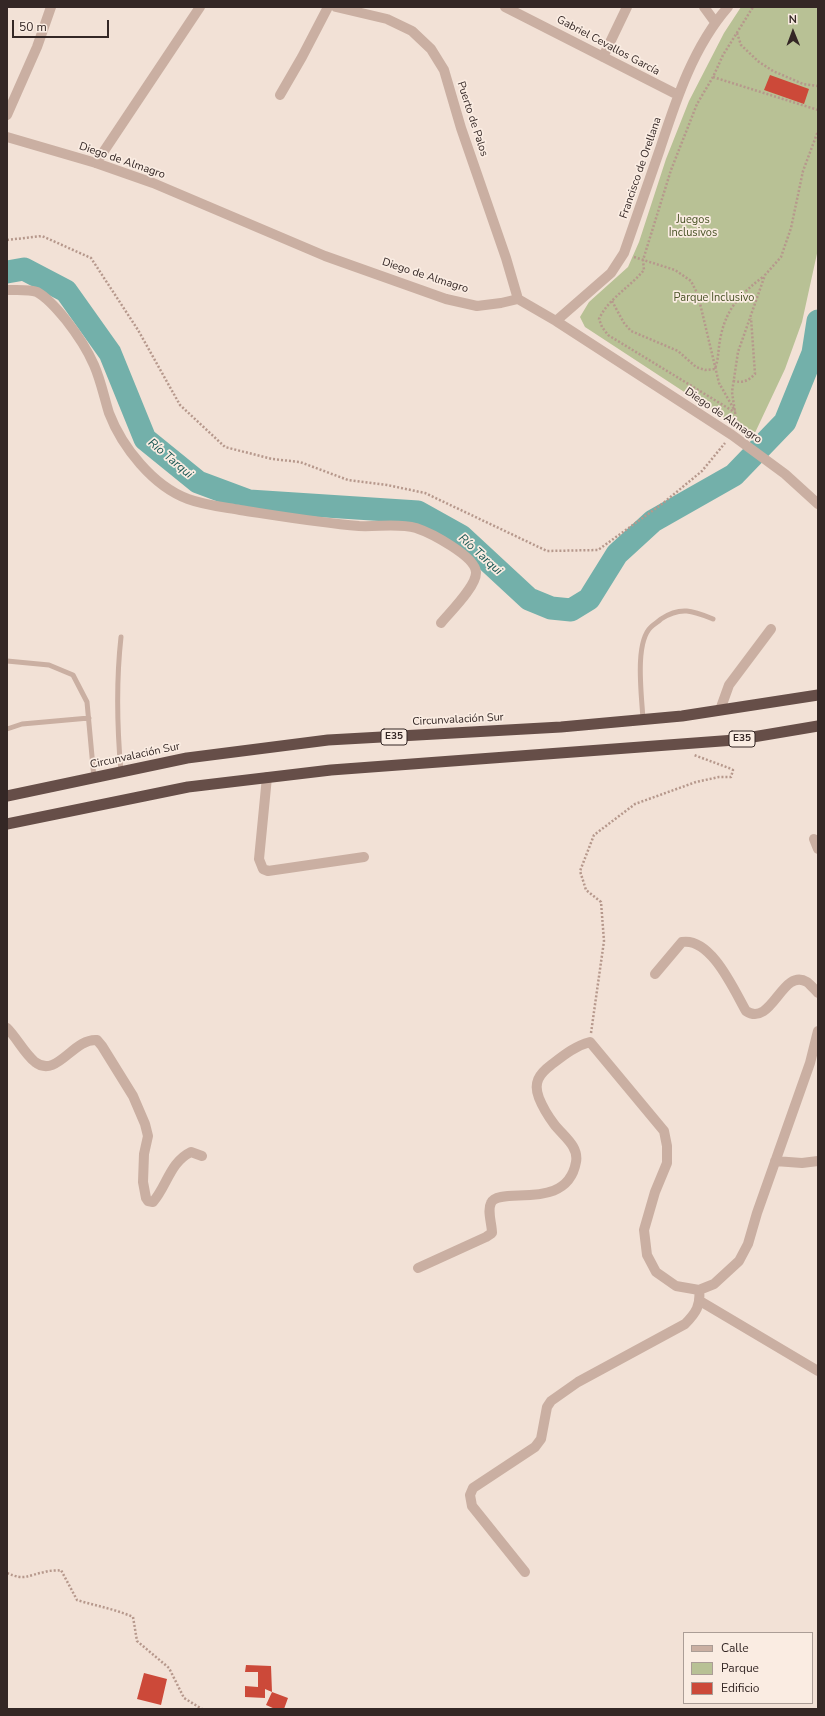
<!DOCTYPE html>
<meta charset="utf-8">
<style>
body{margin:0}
#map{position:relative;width:825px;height:1716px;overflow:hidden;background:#f2e1d6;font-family:"Nunito Sans",sans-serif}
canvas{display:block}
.frame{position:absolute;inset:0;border:8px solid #342725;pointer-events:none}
.legend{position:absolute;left:683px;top:1632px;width:130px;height:72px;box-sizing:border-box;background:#faece2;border:1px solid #ab9d96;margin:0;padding:5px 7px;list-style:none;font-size:12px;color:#342725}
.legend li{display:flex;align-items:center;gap:8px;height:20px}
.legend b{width:20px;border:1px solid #ab9d96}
.north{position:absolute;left:773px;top:12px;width:40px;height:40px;-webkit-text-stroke:3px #faece2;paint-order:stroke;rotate:359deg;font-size:11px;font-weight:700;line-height:16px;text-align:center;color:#342725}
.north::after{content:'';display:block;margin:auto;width:14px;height:18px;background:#342725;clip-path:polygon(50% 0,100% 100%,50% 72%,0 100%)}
.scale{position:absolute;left:12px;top:20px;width:97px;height:18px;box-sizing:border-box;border:2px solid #342725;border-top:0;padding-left:5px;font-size:12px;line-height:14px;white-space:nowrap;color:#342725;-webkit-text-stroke:3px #faece2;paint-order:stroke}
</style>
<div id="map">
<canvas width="825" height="1716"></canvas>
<div class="frame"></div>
<ul class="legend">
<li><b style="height:5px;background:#caafa2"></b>Calle</li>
<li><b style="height:11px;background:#b8c195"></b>Parque</li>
<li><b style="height:11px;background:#cc4939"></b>Edificio</li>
</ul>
<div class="north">N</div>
<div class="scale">50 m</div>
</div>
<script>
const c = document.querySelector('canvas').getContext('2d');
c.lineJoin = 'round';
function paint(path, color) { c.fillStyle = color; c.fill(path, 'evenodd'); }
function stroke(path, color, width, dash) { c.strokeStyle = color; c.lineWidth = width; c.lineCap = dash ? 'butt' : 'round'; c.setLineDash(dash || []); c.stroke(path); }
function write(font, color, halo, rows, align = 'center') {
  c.font = font + ' "Nunito Sans",sans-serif'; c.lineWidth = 3.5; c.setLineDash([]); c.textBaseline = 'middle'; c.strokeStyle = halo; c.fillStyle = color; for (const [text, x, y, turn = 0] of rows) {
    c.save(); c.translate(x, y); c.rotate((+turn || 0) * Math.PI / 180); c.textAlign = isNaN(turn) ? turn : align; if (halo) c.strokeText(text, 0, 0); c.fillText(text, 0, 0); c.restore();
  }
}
paint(new Path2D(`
 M741,7H818V249L802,322L785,369L753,437L585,327L580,317L589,302L628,267L639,242L666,159L689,101L724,33Z`), '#b8c195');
stroke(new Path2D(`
 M7,272L24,269L66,291L110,353L145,439L198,482L249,501L418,512L461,536L529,599L551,608L571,610L589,599L617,554L653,521L734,475L785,422L813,353L818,321`), '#73b0aa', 23);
paint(new Path2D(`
 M770,75L809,89L804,104L764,90Z
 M246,1665L271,1666L272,1692L265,1689V1698L245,1697V1686L258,1687V1672H245Z
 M144,1673L167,1679L161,1705L137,1699Z
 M272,1692L288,1698L284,1709H275L266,1705Z`), '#cc4939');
stroke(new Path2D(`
 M737,33L741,45L759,62L773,71L803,84L818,86
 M713,77L818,110
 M7,240L42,236L91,258L138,330L180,405L225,447L272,459L300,462L348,480L387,485L425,493L547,551L598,550L662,504L702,471L725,443
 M634,257L675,270L691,281L698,295L719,383L735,411
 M612,301L624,323L631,331L678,351L696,367L705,370L715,369C719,358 718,347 721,335C727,307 742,293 764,276
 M733,381C743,383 748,381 755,374L751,318
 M736,413L608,335L602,327L599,319C608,299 630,287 644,270L643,260L671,170L697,104L713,77L723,55L753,7
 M737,426L732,392L738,352L765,275L781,257L791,228L803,171L818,131
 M591,1033L604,941L601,902L586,890L580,871L594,835L635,804L696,782L719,777H731L733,770L729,768L694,755
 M7,1573C25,1581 28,1575 45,1572C50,1570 56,1571 61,1570L77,1600C96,1606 115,1609 133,1617L137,1641L169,1668L184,1698L202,1709`), '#b6988c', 2.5, [2, 2]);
stroke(new Path2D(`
 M7,661L49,665L73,675L87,702L94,778
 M643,720C642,697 634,643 651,627C654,624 658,622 661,619C681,606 693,611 713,619
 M7,729L22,724L89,718
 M121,772C117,727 116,682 121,637`), '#caafa2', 5);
stroke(new Path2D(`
 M336,7L387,19L412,31L431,49L444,70L461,128L506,258L518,299
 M505,7L678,95
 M704,7L715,22
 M603,57L627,7
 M280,95L302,57L328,7
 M7,115L37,47L51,7
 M7,137L96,163L153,183L325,256L446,299L477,306L501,303L518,299L556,321L732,435L785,474L818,504
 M96,163L200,7
 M7,290C16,290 29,289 37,292C48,298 58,310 66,320C77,334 87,349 94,365C101,381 104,397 109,413C122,447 153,486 188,499C204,505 223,507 240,510C279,516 320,523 359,526C378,527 398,523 416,528C431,533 475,556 476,572C477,586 450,612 441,623
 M556,321L611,273L624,253C636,218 648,184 660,149C676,100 693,47 728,7
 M720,710L729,685L771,629
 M267,777L259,859L263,869L268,871L364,857
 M814,839L818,849
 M655,974L682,942C711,937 734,990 746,1011C772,1028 782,967 807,982C811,985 815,990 818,993
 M7,1028C17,1038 24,1053 35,1062C57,1079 73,1038 97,1040L102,1046L133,1096L145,1124L148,1136L144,1154L143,1182L146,1198L148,1201L153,1202C167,1186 170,1162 191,1152L202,1156
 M775,1161L802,1163L818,1161
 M418,1268L486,1237L492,1233C492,1224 487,1211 491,1203C499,1185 567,1213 576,1162C579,1146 563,1136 554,1124C548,1116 543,1108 539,1098C533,1083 539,1074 551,1065C564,1055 575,1046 590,1042L664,1131L667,1146V1163L655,1192L644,1230L647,1255L656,1272L676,1286L699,1290L714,1284L739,1261L748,1244L757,1213L810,1063L818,1031
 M700,1301L818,1371
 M525,1572L472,1506L470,1495L473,1488L535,1447L541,1439L547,1407L551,1401L578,1382L685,1324C696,1313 701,1305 699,1290`), '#caafa2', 10);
stroke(new Path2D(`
 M7,796L187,758L328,740L561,727L682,716L818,695
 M7,824L188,787L331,770L735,740L818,726`), '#664e48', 11);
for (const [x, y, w] of [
 [394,737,26],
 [742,739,26]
]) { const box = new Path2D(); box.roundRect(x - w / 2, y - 8, w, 16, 3); c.fillStyle = '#faece2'; c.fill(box); stroke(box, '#342725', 1); }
write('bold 10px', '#342725', null, [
 ["E35",394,737],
 ["E35",742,739]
]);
write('11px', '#342725', '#faece2', [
 ["Gabriel Cevallos García",608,46,28],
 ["Puerto de Palos",472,119,72],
 ["Diego de Almagro",122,161,19],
 ["Francisco de Orellana",641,168,-71],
 ["Diego de Almagro",425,276,18],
 ["Diego de Almagro",723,416,34],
 ["Circunvalación Sur",458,720,-3],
 ["Circunvalación Sur",135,756,-12]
]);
write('11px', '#495327', '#faece2', [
 ["Juegos",693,220],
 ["Inclusivos",693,233],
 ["Parque Inclusivo",714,298]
]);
write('italic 12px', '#185753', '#faece2', [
 ["Río Tarqui",170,459,40],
 ["Río Tarqui",480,555,42]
]);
</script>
